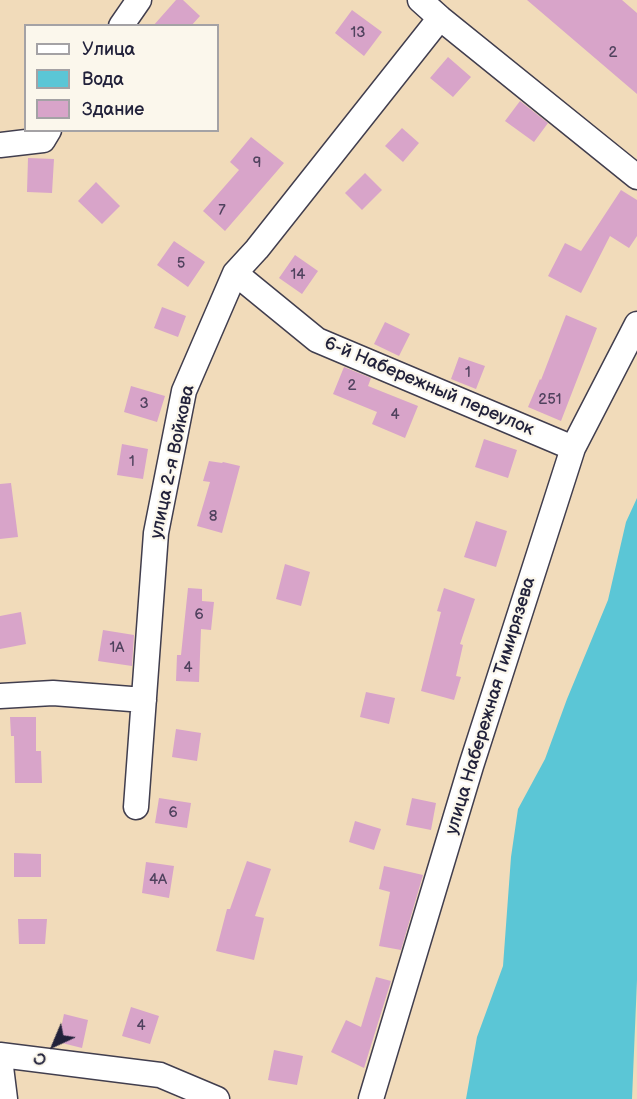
<!DOCTYPE html>
<html>
<head>
<meta charset="utf-8">
<style>
  body { margin:0 }
  #map { position:relative; width:637px; height:1099px; overflow:hidden; background:#f1dbba; font-family:"Balsamiq Sans",sans-serif }
  canvas { display:block }
  .legend { position:absolute; left:24px; top:24px; width:195px; height:108px; box-sizing:border-box; background:#fbf7ec; border:2px solid #a4a2a5; margin:0; padding:8px 10px; list-style:none; font-size:18px; color:#22223b }
  .legend li { display:flex; align-items:center; gap:12px; height:30px }
  .legend b { width:30px; border:2px solid #a4a2a5 }
  .north { position:absolute; left:24px; top:1015px; width:60px; height:60px; -webkit-text-stroke:4px #fbf7ec; paint-order:stroke; rotate:224deg; font-size:16px; font-weight:700; line-height:24px; text-align:center; color:#22223b }
  .north::after { content:''; display:block; margin:auto; width:21px; height:27px; background:#22223b; clip-path:polygon(50% 0,100% 100%,50% 72%,0 100%) }
</style>
</head>
<body>
<div id="map">
<canvas width="637" height="1099"></canvas>
<ul class="legend">
<li><b style="height:8px;background:#fff"></b>Улица</li>
<li><b style="height:16px;background:#5bc6d6"></b>Вода</li>
<li><b style="height:16px;background:#d8a4c9"></b>Здание</li>
</ul>
<div class="north">С</div>
</div>
<script>
const context = document.querySelector('canvas').getContext('2d');
context.lineJoin = 'round';
function paint(path, color) {
  context.fillStyle = color;
  context.fill(path, 'evenodd');
}
function toPath(rows) {
  const path = new Path2D();
  for (const r of rows) {
    path.moveTo(r[0], r[1]);
    for (let i = 2; i < r.length; i += 2) path.lineTo(r[i], r[i + 1]);
  }
  return path;
}
function stroke(path, color, width, dash) {
  context.strokeStyle = color;
  context.lineWidth = width;
  context.lineCap = dash ? 'butt' : 'round';
  context.setLineDash(dash || []);
  context.stroke(path);
}
function drawText(font, color, halo, rows, align = 'center') {
  context.font = font + ' "Balsamiq Sans",sans-serif';
  context.lineWidth = 4.5;
  context.setLineDash([]);
  context.textBaseline = 'middle';
  context.strokeStyle = halo;
  context.fillStyle = color;
  for (const [text, x, y, turn = 0] of rows) {
    context.save();
    context.translate(x, y);
    context.rotate((+turn || 0) * Math.PI / 180);
    context.textAlign = isNaN(turn) ? turn : align;
    if (halo) context.strokeText(text, 0, 0);
    context.fillText(text, 0, 0);
    context.restore();
  }
}
paint(toPath([
  [637,498,637,980,632,1099,466,1099,477,1037,503,966,511,857,518,809,545,759,567,699,608,600,626,522]
]), '#5bc6d6');
paint(toPath([
  [176,0,183,0,200,16,191,26,153,26],
  [527,0,622,0,637,13,637,94],
  [352,10,382,32,364,56,335,33],
  [448,57,471,77,453,97,430,78],
  [520,101,548,123,534,142,505,121],
  [402,128,419,143,403,162,385,146],
  [251,137,284,163,225,231,203,211,239,170,230,162],
  [28,158,54,159,52,193,27,192],
  [365,173,382,190,362,210,345,193],
  [96,182,120,206,102,224,78,201],
  [621,190,637,200,637,236,629,248,610,236,581,293,548,276,565,243,581,251],
  [174,241,205,262,188,287,157,265],
  [295,255,318,271,302,294,279,278],
  [162,307,186,316,178,337,154,328],
  [566,315,597,328,561,421,528,407,540,379,541,380],
  [385,322,410,334,399,356,374,344],
  [459,357,485,366,476,389,451,379],
  [344,367,371,378,368,386,418,406,405,438,372,424,377,412,333,394],
  [131,386,165,396,157,422,124,412],
  [484,439,517,450,508,478,475,467],
  [122,444,148,449,143,479,117,475],
  [209,461,222,463,223,462,240,466,222,533,197,526,210,482,203,481],
  [11,483,18,537,0,539,0,484],
  [476,521,507,531,496,567,464,557],
  [285,564,310,572,301,606,276,599],
  [188,588,202,589,202,601,214,602,211,630,201,629,199,682,176,681,177,655,181,655],
  [444,588,475,599,460,644,463,645,456,676,461,677,454,700,421,691,441,612,437,611],
  [21,612,26,644,0,649,0,616],
  [103,630,134,635,132,666,98,661],
  [366,692,395,698,389,724,360,717],
  [10,717,36,717,36,751,41,751,42,783,15,783,14,736,11,736],
  [176,729,201,733,197,761,172,757],
  [159,798,191,803,187,828,155,823],
  [412,798,436,803,431,830,406,825],
  [355,821,381,829,374,850,349,842],
  [14,853,41,854,41,877,14,877],
  [247,861,271,869,255,916,264,918,254,960,216,951,227,909,230,909],
  [146,862,174,866,169,898,142,893],
  [384,866,423,875,401,950,379,946,390,892,379,889],
  [18,919,47,919,45,944,19,944],
  [376,977,391,981,364,1068,331,1052,346,1020,361,1027],
  [131,1007,159,1016,150,1044,122,1036],
  [64,1014,88,1020,82,1048,58,1042],
  [274,1050,303,1056,297,1085,268,1080]
]), '#d8a4c9');
const minor = toPath([
  [420,0,440,18,637,177],
  [121,26,139,0],
  [0,145,43,140,49,130],
  [235,273,317,340,573,448],
  [0,696,53,693,144,700],
  [136,807,156,533,184,391,235,273,257,249,440,18],
  [0,1055,160,1075,217,1099],
  [0,1059,5,1099],
  [371,1099,471,766,573,448,637,324]
]);
stroke(minor, '#413e4e', 27);
stroke(minor, '#fff', 24);
drawText('15px', '#50425e', null, [
  ["13",358,33],
  ["2",613,53],
  ["9",257,163],
  ["7",222,211],
  ["5",181,264],
  ["14",298,275],
  ["1",468,373],
  ["2",352,386],
  ["251",550,400],
  ["3",144,404],
  ["4",395,415],
  ["1",132,462],
  ["8",213,517],
  ["6",199,615],
  ["1А",117,648],
  ["4",188,668],
  ["6",173,813],
  ["4А",158,880],
  ["4",141,1026]
]);
drawText('18px', '#22223b', '#fbf7ec', [
  ["6-й Набережный переулок",429,387,23],
  ["улица 2-я Войкова",173,462,-78],
  ["улица Набережная Тимирязева",491,706,-73]
]);
</script>
</body>
</html>
